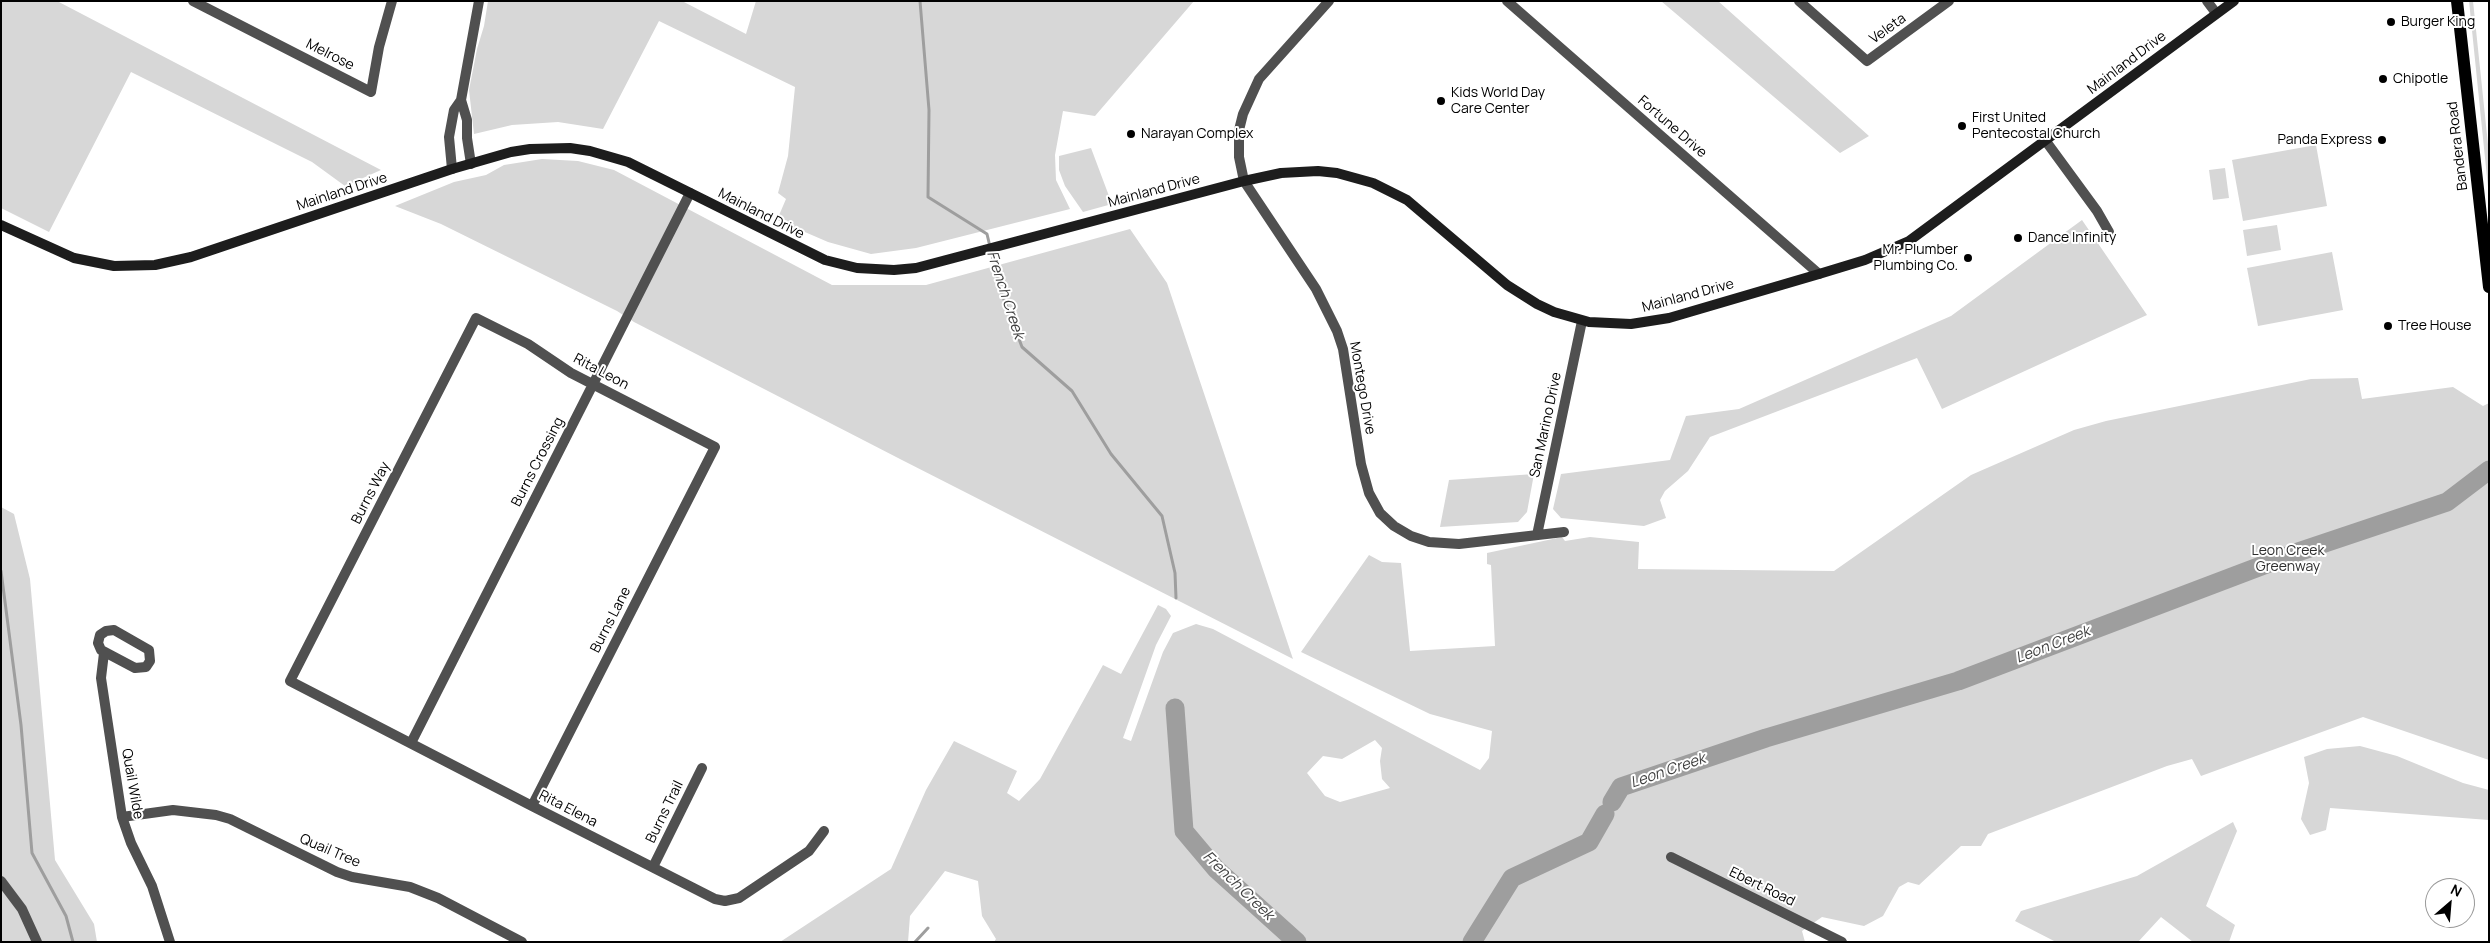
<!DOCTYPE html>
<html>
<head>
<meta charset="utf-8">
<style>
  body { margin:0 }
  #map { position:relative; width:2490px; height:943px; overflow:hidden; background:#fff; font-family:Manrope,sans-serif }
  canvas { display:block }
  .frame { position:absolute; inset:0; border:2px solid #000; pointer-events:none }
  .north { position:absolute; left:2425px; top:878px; width:50px; height:50px; box-sizing:border-box; background:#fff; border:1px solid #999; border-radius:50%; rotate:27deg; font-size:14px; font-weight:700; line-height:20px; text-align:center; color:#000 }
  .north::after { content:''; display:block; margin:auto; width:18px; height:22px; background:#000; clip-path:polygon(50% 0,100% 100%,50% 72%,0 100%) }
</style>
</head>
<body>
<div id="map">
<canvas width="2490" height="943"></canvas>
<div class="frame"></div>
<div class="north">N</div>
</div>
<script>
const context = document.querySelector('canvas').getContext('2d');
context.lineJoin = 'round';
function paint(path, color) {
  context.fillStyle = color;
  context.fill(path, 'evenodd');
}
function toPath(rows) {
  const path = new Path2D();
  for (const r of rows) {
    path.moveTo(r[0], r[1]);
    for (let i = 2; i < r.length; i += 2) path.lineTo(r[i], r[i + 1]);
  }
  return path;
}
function stroke(path, color, width, dash) {
  context.strokeStyle = color;
  context.lineWidth = width;
  context.lineCap = dash ? 'butt' : 'round';
  context.setLineDash(dash || []);
  context.stroke(path);
}
function drawText(font, color, halo, rows, align = 'center') {
  context.font = font + ' Manrope,sans-serif';
  context.lineWidth = 4;
  context.setLineDash([]);
  context.textBaseline = 'middle';
  context.strokeStyle = halo;
  context.fillStyle = color;
  for (const [text, x, y, turn = 0] of rows) {
    context.save();
    context.translate(x, y);
    context.rotate((+turn || 0) * Math.PI / 180);
    context.textAlign = isNaN(turn) ? turn : align;
    if (halo) context.strokeText(text, 0, 0);
    context.fillText(text, 0, 0);
    context.restore();
  }
}
paint(toPath([
  [1,1,57,1,381,170,345,186,312,162,131,72,49,232,1,208],
  [488,1,682,1,746,34,756,1,1194,1,1095,116,1063,111,1055,155,1056,180,1070,209,916,248,871,254,828,242,777,220,786,199,778,193,788,156,795,87,659,21,603,129,558,122,512,125,474,134,469,90,477,49,484,26],
  [1661,1,1718,1,1869,136,1840,153],
  [2469,1,2473,1,2489,154,2489,197],
  [2316,145,2327,206,2243,221,2232,160],
  [1091,148,1112,204,1083,212,1065,186,1059,170,1059,156],
  [542,159,578,161,614,170,832,285,926,285,1130,229,1167,283,1293,659,900,459,634,322,617,311,441,224,395,206,454,182,486,175,504,165],
  [2225,168,2229,198,2213,200,2209,170],
  [2082,220,2147,315,1942,409,1917,358,1710,437,1688,471,1665,491,1660,500,1666,518,1644,526,1561,518,1553,509,1561,474,1670,460,1686,416,1739,409,1951,316],
  [2277,225,2281,250,2247,256,2243,230],
  [2332,252,2343,310,2258,326,2247,268],
  [2358,378,2362,399,2453,387,2483,406,2489,403,2489,760,2363,717,2201,776,2192,759,2167,766,1988,834,1981,846,1961,846,1919,885,1908,882,1899,887,1883,916,1864,926,1822,917,1802,931,1805,942,994,942,996,939,982,916,978,881,945,871,910,916,908,942,780,942,891,869,926,790,954,741,1017,771,1007,793,1019,801,1040,779,1103,665,1121,674,1158,605,1166,609,1171,616,1156,645,1123,738,1131,741,1163,652,1173,633,1196,624,1213,629,1480,770,1489,758,1492,731,1430,714,1301,652,1369,555,1382,562,1401,563,1410,651,1495,646,1491,565,1487,564,1487,553,1562,537,1565,541,1590,537,1639,542,1638,569,1834,571,1971,475,2074,430,2106,421,2311,379],
  [1375,740,1382,748,1380,761,1382,779,1390,788,1340,802,1325,796,1307,773,1323,756,1342,759],
  [1534,474,1527,512,1518,522,1440,527,1449,480],
  [1,507,14,514,30,579,55,860,94,924,97,942,1,942],
  [2360,746,2397,756,2463,783,2489,790,2489,820,2330,808,2326,830,2310,835,2301,819,2309,783,2304,757,2327,749],
  [2233,822,2237,831,2206,906,2235,925,2229,942,2193,942,2161,917,2138,942,2056,942,2015,921,2021,911,2137,876]
]), '#d7d7d7');
stroke(toPath([
  [920,1,929,110,928,197,987,234,1000,289,1022,347,1072,391,1111,454,1162,516,1175,573,1176,598],
  [1,571,21,725,32,853,66,916,73,942],
  [915,942,928,928]
]), '#9e9e9e', 3);
stroke(toPath([
  [1175,708,1184,831,1216,869,1297,942],
  [1612,802,1621,787,1766,738,1958,681,2298,552,2447,502,2489,470],
  [1472,942,1512,878,1589,842,1605,814]
]), '#9e9e9e', 19);
stroke(toPath([
  [193,1,371,92,379,47,392,1],
  [1329,1,1259,79,1243,114,1239,130,1239,157,1244,181,1316,289,1337,331,1343,349,1361,464,1369,493,1380,513,1394,526,1411,536,1429,542,1459,544,1564,532],
  [1507,1,1819,274],
  [1799,1,1867,61,1949,1],
  [2207,1,2216,13],
  [461,100,467,120,467,138,471,164],
  [2045,140,2097,211,2109,232],
  [452,169,449,137,454,110,461,100,479,1],
  [1537,535,1582,321],
  [114,630,149,650,150,661,146,667,135,668,101,650,98,643,100,635,106,631,114,630],
  [104,653,101,678,122,817,131,843,152,886,170,942],
  [411,743,690,193],
  [532,806,715,447,571,373,528,344,476,318,290,681,532,806,715,899,725,901,739,898,809,851,824,831],
  [122,817,173,810,216,815,230,819,337,872,352,877,410,887,438,898,522,942],
  [1671,857,1842,942],
  [653,867,702,768]
]), '#505050', 10);
stroke(toPath([
  [1,881,22,909,37,942]
]), '#505050', 10);
stroke(toPath([
  [1,225,74,258,114,266,155,265,191,257,452,169,511,152,530,149,570,148,590,151,628,162,825,260,857,268,894,270,916,268,1244,181,1281,173,1318,171,1337,173,1373,183,1407,200,1507,285,1537,304,1554,312,1589,322,1631,324,1669,318,1819,274,1865,260,1909,241,2234,1]
]), '#1d1d1d', 10);
stroke(toPath([
  [2457,1,2489,287]
]), '#000', 12);
for (const [x, y, r, color] of [
  [2391,22,5,"#000"],
  [2383,79,5,"#000"],
  [1441,101,5,"#000"],
  [1962,126,5,"#000"],
  [1131,134,5,"#000"],
  [2382,140,5,"#000"],
  [2018,238,5,"#000"],
  [1968,258,5,"#000"],
  [2388,326,5,"#000"]
]) {
  const dot = new Path2D();
  dot.arc(x, y, r, 0, 2 * Math.PI);
  context.fillStyle = color;
  context.fill(dot);
  stroke(dot, '#fff', 2);
}
drawText('14px', '#000', '#fff', [
  ["Burger King",2401,22],
  ["Chipotle",2393,79],
  ["Kids World Day",1451,93],
  ["Care Center",1451,109],
  ["First United",1972,118],
  ["Pentecostal Church",1972,134],
  ["Narayan Complex",1141,134],
  ["Panda Express",2372,140,"right"],
  ["Dance Infinity",2028,238],
  ["Mr. Plumber",1958,250,"right"],
  ["Plumbing Co.",1958,266,"right"],
  ["Tree House",2398,326]
], 'left');
drawText('14px', '#000', '#fff', [
  ["Veleta",1888,29,-36],
  ["Melrose",330,55,27],
  ["Mainland Drive",2127,63,-37],
  ["Fortune Drive",1672,127,41],
  ["Bandera Road",2458,146,-97],
  ["Mainland Drive",1154,191,-15],
  ["Mainland Drive",342,192,-18],
  ["Mainland Drive",761,214,27],
  ["Mainland Drive",1688,296,-15],
  ["Rita Leon",601,372,28],
  ["Montego Drive",1362,388,80],
  ["San Marino Drive",1546,425,-78],
  ["Burns Crossing",538,462,-63],
  ["Burns Way",371,493,-63],
  ["Burns Lane",611,620,-63],
  ["Quail Wilde",132,784,80],
  ["Rita Elena",568,809,27],
  ["Burns Trail",665,812,-64],
  ["Quail Tree",330,851,23],
  ["Ebert Road",1762,887,26]
]);
drawText('14px', '#2e2e2e', '#fff', [
  ["Leon Creek",2288,551],
  ["Greenway",2288,567]
]);
drawText('italic 15px', '#3f3f3f', '#fff', [
  ["French Creek",1005,295,72],
  ["Leon Creek",2053,645,-21],
  ["Leon Creek",1668,771,-19],
  ["French Creek",1238,886,44]
]);
</script>
</body>
</html>
